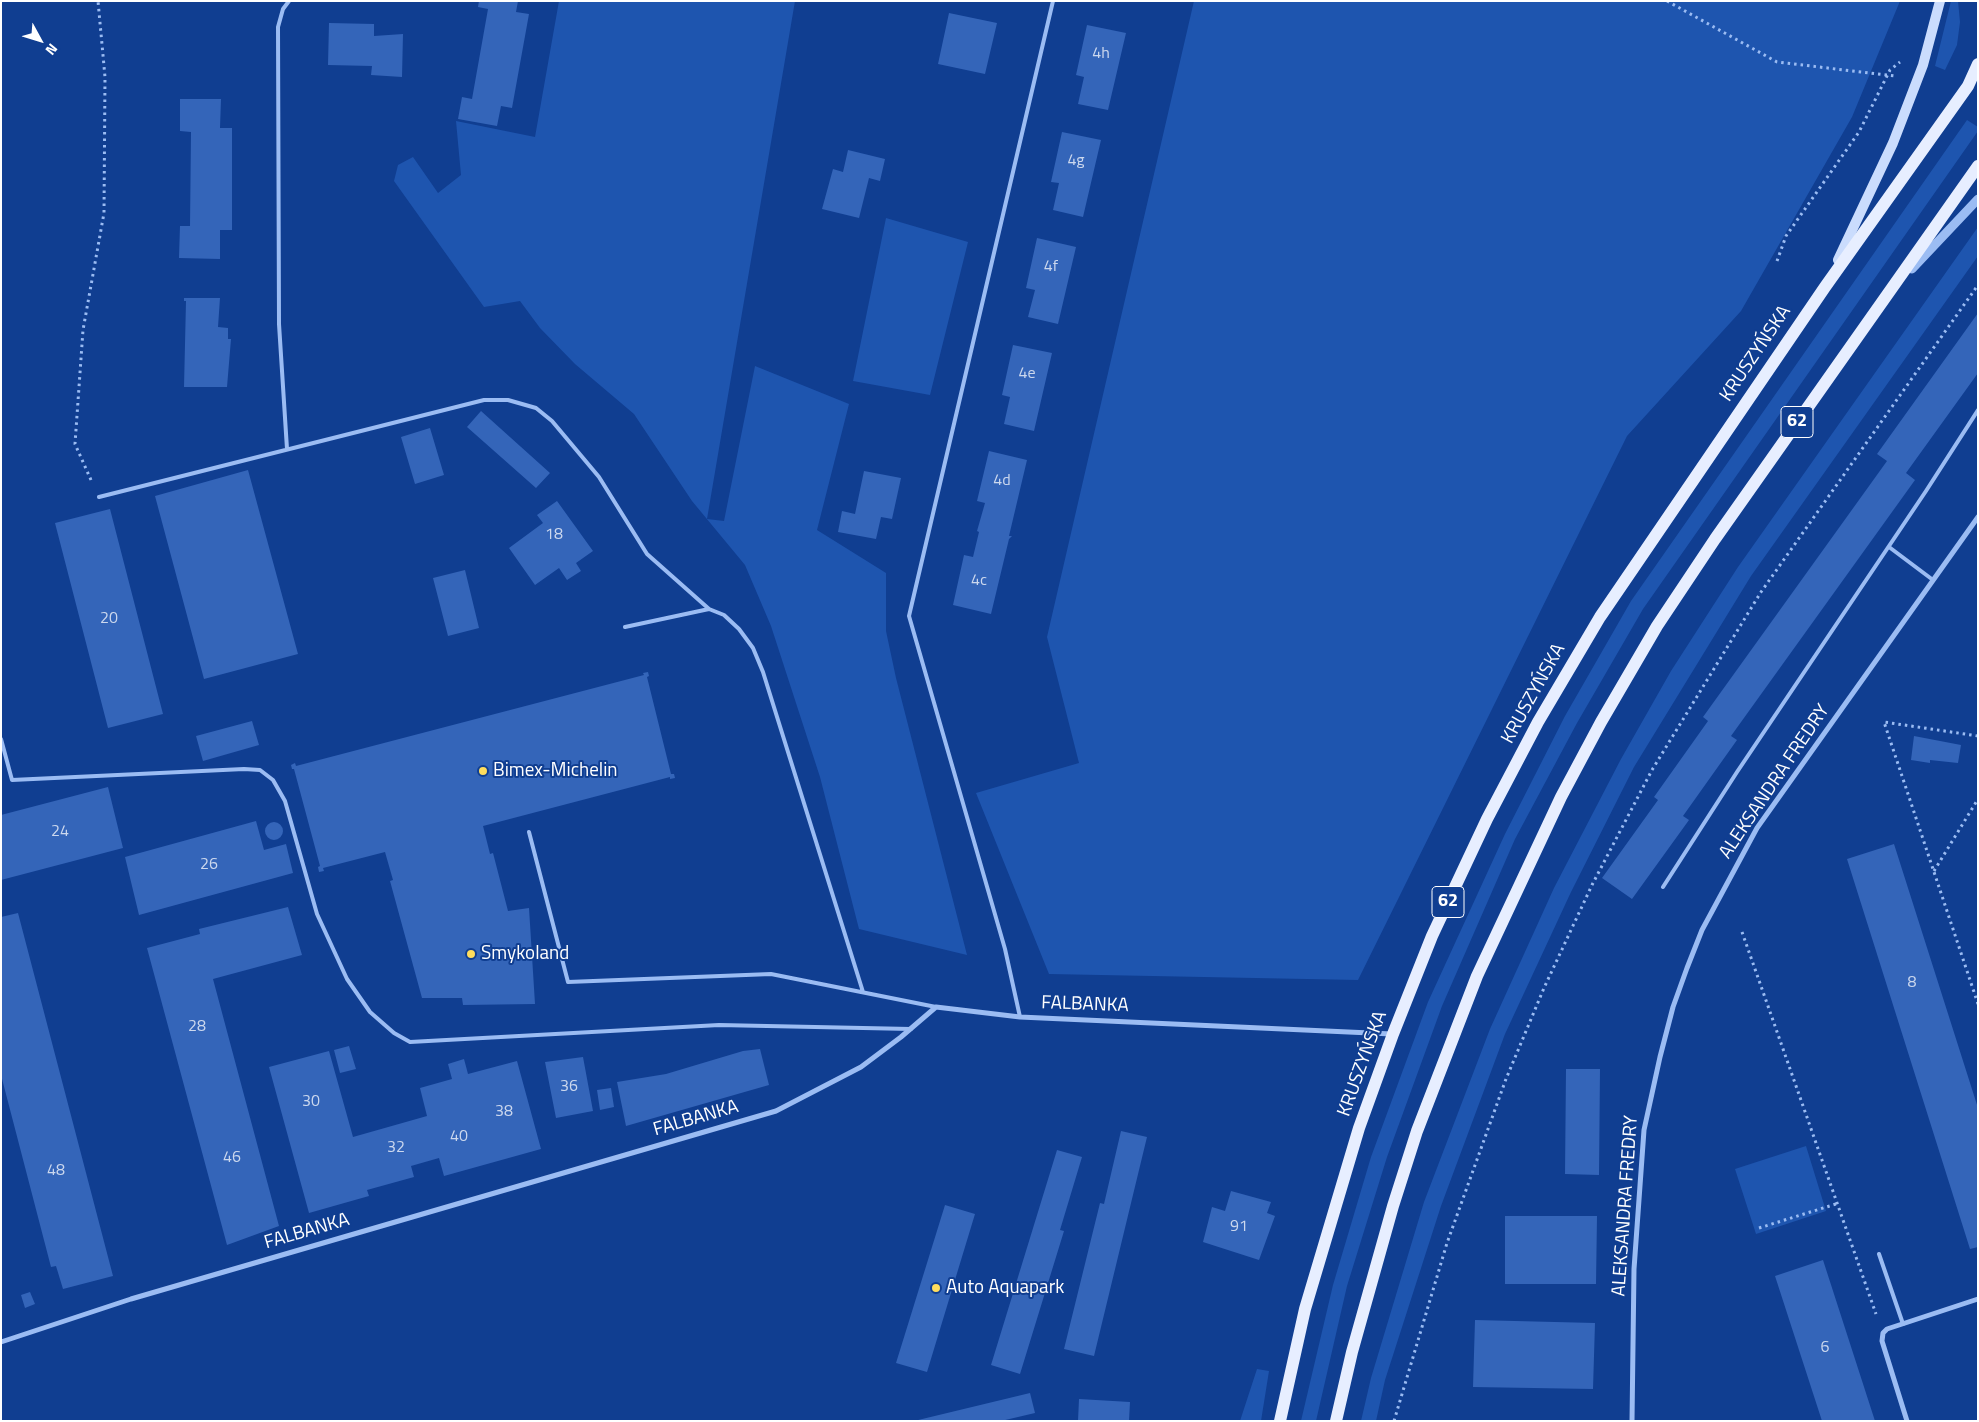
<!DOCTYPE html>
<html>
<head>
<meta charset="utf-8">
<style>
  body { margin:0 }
  #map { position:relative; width:1979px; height:1422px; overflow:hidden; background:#103e91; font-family:"Titillium Web",sans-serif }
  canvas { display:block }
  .frame { position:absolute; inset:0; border:2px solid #fff; pointer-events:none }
  .north { position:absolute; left:15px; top:15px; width:50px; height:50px; -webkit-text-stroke:4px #103e91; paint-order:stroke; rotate:129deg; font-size:14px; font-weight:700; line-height:20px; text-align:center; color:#fff }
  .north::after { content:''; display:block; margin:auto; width:18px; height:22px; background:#fff; clip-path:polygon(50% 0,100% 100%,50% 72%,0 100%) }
</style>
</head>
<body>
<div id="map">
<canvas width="1979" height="1422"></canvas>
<div class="frame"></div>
<div class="north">N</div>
</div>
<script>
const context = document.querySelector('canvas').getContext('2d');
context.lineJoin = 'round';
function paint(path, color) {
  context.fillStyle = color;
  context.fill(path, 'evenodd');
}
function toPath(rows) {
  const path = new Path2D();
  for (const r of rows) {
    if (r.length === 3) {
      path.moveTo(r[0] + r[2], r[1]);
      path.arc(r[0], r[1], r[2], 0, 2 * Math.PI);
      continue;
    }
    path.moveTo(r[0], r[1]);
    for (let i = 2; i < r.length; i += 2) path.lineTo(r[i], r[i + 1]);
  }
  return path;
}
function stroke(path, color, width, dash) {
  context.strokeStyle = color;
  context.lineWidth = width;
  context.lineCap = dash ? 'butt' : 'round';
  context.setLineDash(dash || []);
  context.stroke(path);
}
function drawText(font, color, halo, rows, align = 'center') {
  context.font = font + ' "Titillium Web",sans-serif';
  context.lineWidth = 4;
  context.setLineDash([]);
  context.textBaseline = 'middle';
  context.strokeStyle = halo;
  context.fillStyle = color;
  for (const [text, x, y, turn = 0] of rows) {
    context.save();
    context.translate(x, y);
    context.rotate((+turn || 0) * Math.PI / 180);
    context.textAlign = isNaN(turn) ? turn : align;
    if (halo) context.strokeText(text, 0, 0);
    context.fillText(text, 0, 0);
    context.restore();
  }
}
paint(toPath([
  [559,1,795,1,707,519,724,521,755,366,849,404,817,530,886,573,886,631,896,678,967,955,859,929,820,777,771,626,745,565,692,501,634,414,575,364,540,328,520,301,484,307,394,181,398,165,413,157,438,193,461,175,456,121,535,137],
  [1194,1,1900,1,1852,117,1741,311,1627,436,1358,980,1049,974,976,793,1079,763,1047,637],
  [1951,1,1958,1,1960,22,1957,45,1945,70,1935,66],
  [1967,120,1978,127,1978,131,1643,609,1577,723,1515,839,1442,1006,1387,1157,1347,1286,1316,1421,1301,1421,1333,1285,1371,1157,1428,1002,1505,834,1565,716,1631,601],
  [886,218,968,242,930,395,853,381],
  [1978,227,1978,256,1751,576,1634,767,1571,892,1505,1034,1441,1206,1385,1380,1376,1421,1361,1421,1371,1378,1424,1202,1490,1029,1554,888,1621,759,1671,671,1738,567],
  [1806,1146,1826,1211,1756,1234,1735,1169],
  [1257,1369,1269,1371,1261,1421,1240,1421]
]), '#1e55af');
paint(toPath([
  [479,1,518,1,516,12,529,14,512,108,501,106,497,126,458,119,462,97,472,99,488,9,478,7],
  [949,13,997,23,985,74,938,64],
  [329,23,374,24,374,36,403,34,402,77,371,75,372,66,328,65],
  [1087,25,1126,33,1108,110,1078,104,1084,77,1076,75],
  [180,99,221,99,220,128,232,128,232,230,220,230,220,259,179,258,180,226,190,226,191,132,180,131],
  [1062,132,1101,140,1083,217,1053,210,1059,183,1051,182],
  [848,150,885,159,880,181,869,178,859,218,822,209,833,169,843,172],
  [1037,238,1076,247,1058,324,1028,317,1035,290,1026,288],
  [184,298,220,298,218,327,228,328,228,339,231,339,227,387,184,387,186,301,184,301],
  [1978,313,1978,373,1906,473,1915,480,1731,736,1737,740,1683,816,1689,820,1632,899,1602,878,1658,800,1654,797,1708,721,1703,717,1887,461,1877,454],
  [1013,345,1052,353,1034,431,1004,424,1010,397,1002,395],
  [481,411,550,473,536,488,467,427],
  [430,428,444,475,415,484,401,437],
  [989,451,1027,460,1009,536,1012,536,1009,539,991,614,953,605,964,555,973,557,979,532,977,531,985,503,977,501],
  [248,470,298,654,204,679,155,496],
  [864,471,901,478,892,519,881,517,876,539,838,532,842,511,855,514],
  [557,501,593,551,576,563,581,571,567,580,559,568,535,585,509,548,543,523,537,515],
  [110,509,163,714,108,728,55,523],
  [465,570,479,628,448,636,433,578],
  [648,672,649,676,647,677,671,774,674,774,675,778,670,779,670,777,483,826,490,854,493,853,508,911,529,908,535,1004,463,1005,462,998,422,998,390,881,393,880,385,852,323,868,324,871,319,872,318,867,320,866,294,769,292,769,291,765,295,763,296,766,644,675,643,673],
  [252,721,259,745,203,761,196,736],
  [1914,736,1961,745,1958,763,1930,760,1930,763,1911,760],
  [108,787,123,848,1,880,1,815],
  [256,821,264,850,286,844,293,873,139,915,125,857],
  [274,831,9],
  [1894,844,1978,1108,1978,1247,1970,1249,1847,859],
  [288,907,302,955,213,979,279,1226,227,1245,147,948,200,934,199,929],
  [18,913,113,1276,63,1289,56,1266,51,1267,1,1075,1,917],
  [349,1046,356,1069,340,1073,334,1050],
  [760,1049,769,1085,626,1126,617,1082,666,1074,743,1051],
  [329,1051,353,1137,427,1116,420,1088,452,1079,448,1064,464,1059,468,1074,517,1061,541,1149,444,1176,439,1158,411,1166,414,1177,367,1190,369,1196,309,1213,269,1067],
  [583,1057,593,1111,556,1118,545,1062],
  [1566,1069,1600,1069,1599,1175,1565,1174],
  [611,1088,614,1107,600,1110,597,1090],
  [1121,1131,1147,1137,1094,1356,1064,1349,1100,1203,1104,1204],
  [1057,1150,1082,1157,1060,1230,1064,1231,1020,1374,991,1365],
  [1231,1191,1271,1202,1267,1213,1275,1216,1259,1260,1203,1242,1212,1207,1225,1211],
  [945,1205,975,1214,927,1372,896,1363],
  [1505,1216,1597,1216,1596,1284,1505,1284],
  [1823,1260,1875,1421,1822,1421,1775,1276],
  [30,1292,35,1304,25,1308,21,1295],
  [1475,1320,1595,1323,1593,1389,1473,1387],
  [1030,1393,1035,1413,1001,1421,914,1421],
  [1079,1399,1130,1402,1129,1421,1078,1421]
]), '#3465b9');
stroke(toPath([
  [1667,1,1777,62,1895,76],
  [1777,261,1786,236,1859,132,1890,70,1900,62],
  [91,480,75,444,83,330,104,213,105,77,98,1],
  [1978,736,1884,722,1978,1004],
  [1934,871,1978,799],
  [1742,932,1876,1314],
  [1759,1228,1836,1204],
  [1394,1421,1447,1243,1506,1079,1544,988,1592,885,1652,770,1761,592,1978,285]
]), '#9bbcf3', 3, [2.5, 4]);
stroke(toPath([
  [287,449,279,324,278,27,283,9,289,1],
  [99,497,484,400,508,400,536,408,552,421,599,477,647,554,709,609],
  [1889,547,1933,580],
  [625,627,709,609,724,615,739,629,753,648,763,672,863,992],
  [1,739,12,780,244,769,260,770,273,780,285,801,317,914,347,979,370,1012,394,1033,410,1042,719,1025,911,1029],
  [529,832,568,982,771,974,936,1007],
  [1663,887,1737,772,1926,491,1978,410],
  [1020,1017,1005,949,909,616,1053,1],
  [1879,1254,1903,1324]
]), '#9bbcf3', 4);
stroke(toPath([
  [1,1342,131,1299,776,1111,861,1067,901,1037,936,1007,1020,1017,1392,1034],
  [1632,1421,1634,1269,1644,1130,1660,1057,1673,1007,1687,968,1702,930,1757,828,1978,517],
  [1907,1421,1882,1341,1883,1333,1887,1329,1978,1299]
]), '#9bbcf3', 5);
stroke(toPath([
  [1912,269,1978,199]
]), '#9bbcf3', 9);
stroke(toPath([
  [1838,260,1893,143,1923,65,1940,1]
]), '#cadcfd', 10);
stroke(toPath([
  [1280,1421,1305,1309,1359,1128,1393,1034,1432,936,1487,819,1538,722,1600,617,1825,287,1968,86,1978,64],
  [1336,1421,1352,1352,1393,1206,1417,1131,1477,976,1561,797,1601,722,1657,626,1715,539,1978,166]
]), '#e7eeff', 12);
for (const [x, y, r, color] of [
  [483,771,5,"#ffdd5d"],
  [471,954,5,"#ffdd5d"],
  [936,1288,5,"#ffdd5d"]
]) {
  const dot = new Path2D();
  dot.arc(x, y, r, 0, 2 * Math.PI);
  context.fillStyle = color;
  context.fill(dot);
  stroke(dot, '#103e91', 2);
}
drawText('16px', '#ccd8ee', null, [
  ["4h",1101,54],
  ["4g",1076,161],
  ["4f",1051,267],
  ["4e",1027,374],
  ["4d",1002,481],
  ["18",554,535],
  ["4c",979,581],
  ["20",109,619],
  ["24",60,832],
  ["26",209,865],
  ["8",1912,983],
  ["28",197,1027],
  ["36",569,1087],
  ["30",311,1102],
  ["38",504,1112],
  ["40",459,1137],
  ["32",396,1148],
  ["46",232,1158],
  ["48",56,1171],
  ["91",1239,1227],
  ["6",1825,1348]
]);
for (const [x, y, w] of [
  [1797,422,32],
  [1448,902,32]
]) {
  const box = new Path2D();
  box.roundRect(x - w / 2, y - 15.5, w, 31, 4);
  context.fillStyle = '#103e91';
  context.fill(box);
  stroke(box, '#fff', 1);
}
drawText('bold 18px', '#fff', null, [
  ["62",1797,422],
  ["62",1448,902]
]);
drawText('19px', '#fff', '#103e91', [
  ["KRUSZYŃSKA",1756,354,-56],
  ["KRUSZYŃSKA",1534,694,-61],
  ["ALEKSANDRA FREDRY",1775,782,-56],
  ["FALBANKA",1085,1005,2],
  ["KRUSZYŃSKA",1363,1064,-70],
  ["FALBANKA",696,1119,-16],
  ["ALEKSANDRA FREDRY",1626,1206,-86],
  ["FALBANKA",307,1232,-16]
]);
drawText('19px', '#fff', '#103e91', [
  ["Bimex-Michelin",493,771],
  ["Smykoland",481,954],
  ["Auto Aquapark",946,1288]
], 'left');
</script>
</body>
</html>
